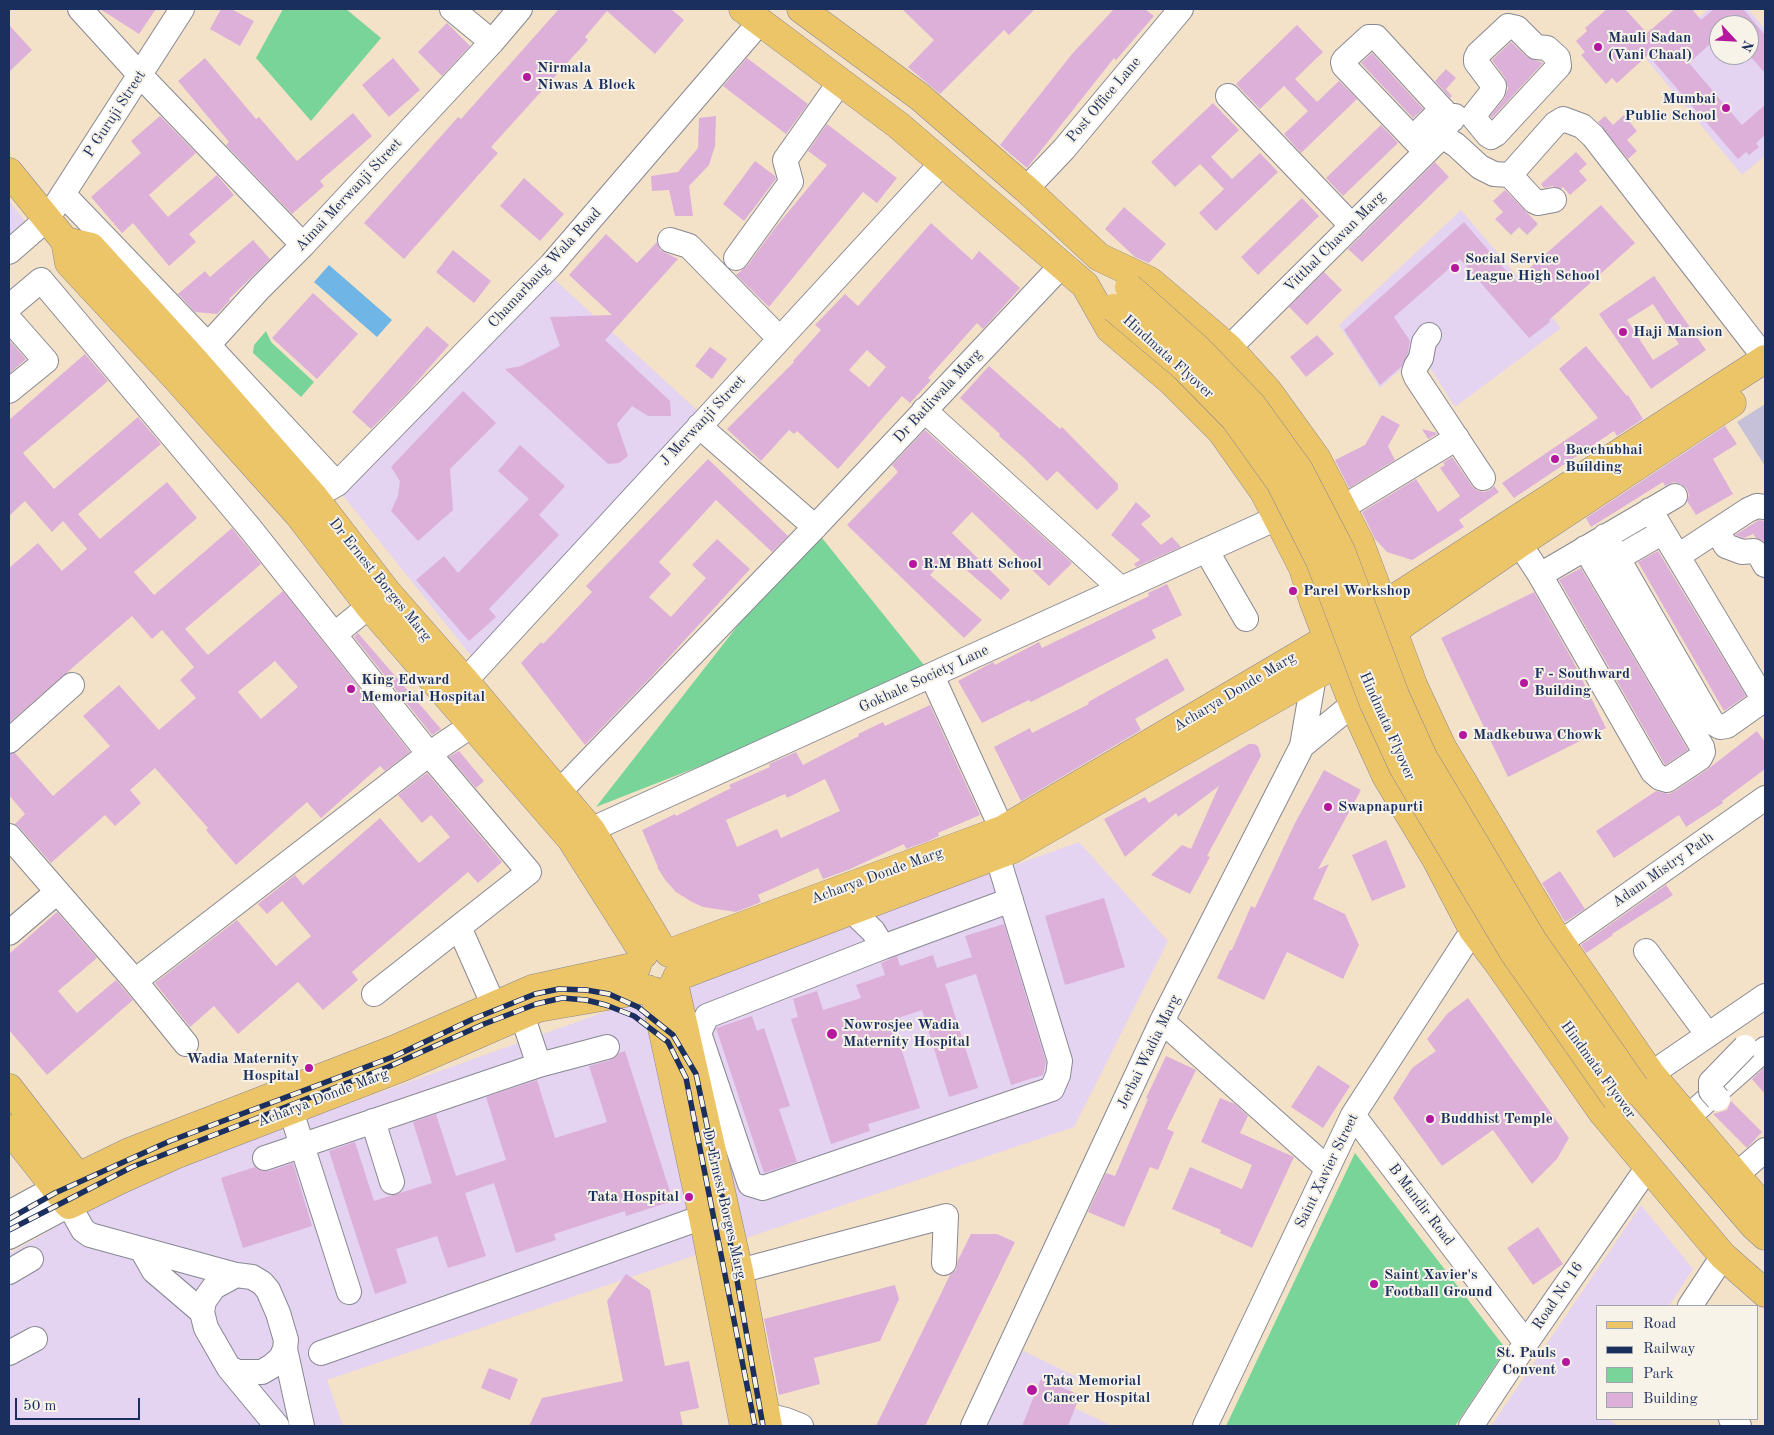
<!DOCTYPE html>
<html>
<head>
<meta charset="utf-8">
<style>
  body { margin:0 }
  #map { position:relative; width:1774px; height:1435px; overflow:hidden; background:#f4e2c8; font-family:"Old Standard TT",serif }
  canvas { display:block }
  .frame { position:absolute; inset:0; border:10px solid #1b2f5e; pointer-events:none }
  .legend { position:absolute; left:1596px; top:1305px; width:162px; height:115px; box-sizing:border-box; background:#f7f3e8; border:1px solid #9fa5b1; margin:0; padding:6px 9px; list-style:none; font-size:15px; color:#1b2f5e }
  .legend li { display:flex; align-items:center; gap:10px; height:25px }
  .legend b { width:25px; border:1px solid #9fa5b1 }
  .north { position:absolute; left:1709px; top:15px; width:50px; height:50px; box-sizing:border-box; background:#f7f3e8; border:1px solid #9fa5b1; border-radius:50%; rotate:115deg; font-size:14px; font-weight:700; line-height:20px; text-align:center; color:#1b2f5e }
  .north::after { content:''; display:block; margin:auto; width:18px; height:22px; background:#b5179e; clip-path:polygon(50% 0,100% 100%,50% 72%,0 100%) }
  .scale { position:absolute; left:15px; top:1398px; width:125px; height:22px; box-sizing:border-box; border:2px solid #1b2f5e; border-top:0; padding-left:6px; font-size:15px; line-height:18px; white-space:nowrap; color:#1b2f5e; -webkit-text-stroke:4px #f7f3e8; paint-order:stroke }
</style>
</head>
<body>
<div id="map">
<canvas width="1774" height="1435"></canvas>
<div class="frame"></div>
<ul class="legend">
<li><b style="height:6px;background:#edc569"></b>Road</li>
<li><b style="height:6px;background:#1b2f5e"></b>Railway</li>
<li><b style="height:14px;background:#79d49a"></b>Park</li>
<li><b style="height:14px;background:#ddb0da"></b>Building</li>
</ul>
<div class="north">N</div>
<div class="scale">50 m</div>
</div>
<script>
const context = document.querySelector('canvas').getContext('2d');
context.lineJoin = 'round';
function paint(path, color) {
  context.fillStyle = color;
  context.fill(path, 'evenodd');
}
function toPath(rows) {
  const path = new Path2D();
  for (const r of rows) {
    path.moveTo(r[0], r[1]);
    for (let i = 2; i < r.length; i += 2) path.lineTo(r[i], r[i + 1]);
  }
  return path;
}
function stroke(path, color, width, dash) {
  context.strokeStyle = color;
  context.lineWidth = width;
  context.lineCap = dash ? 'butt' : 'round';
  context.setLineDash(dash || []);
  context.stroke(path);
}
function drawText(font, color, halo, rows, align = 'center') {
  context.font = font + ' "Old Standard TT",serif';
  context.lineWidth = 4;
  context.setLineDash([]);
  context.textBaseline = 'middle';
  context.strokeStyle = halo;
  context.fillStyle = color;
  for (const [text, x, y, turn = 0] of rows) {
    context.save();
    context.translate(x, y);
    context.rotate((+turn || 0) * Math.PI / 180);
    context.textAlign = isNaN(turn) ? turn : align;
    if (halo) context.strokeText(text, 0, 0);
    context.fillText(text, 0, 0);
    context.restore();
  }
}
paint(toPath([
  [1709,9,1748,9,1765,29,1765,156,1742,175,1647,60],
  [1719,25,1749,25,1749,55,1719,55],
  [9,201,25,221,9,235],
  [1461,210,1561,328,1455,407,1420,352,1380,388,1339,325],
  [553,278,698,411,472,657,341,493],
  [1079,842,1168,941,1074,1127,327,1380,343,1426,9,1426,9,1254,61,1224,186,1162],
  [1641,1205,1693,1269,1669,1306,1598,1306,1598,1419,1608,1419,1618,1426,1491,1426],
  [1015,1347,1077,1377,1064,1403,1112,1426,976,1426]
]), '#e4d3f1');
paint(toPath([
  [1765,404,1765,466,1737,422]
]), '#c6c0d9');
paint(toPath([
  [283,9,346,9,381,38,311,121,256,58],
  [266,331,271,342,314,382,301,397,253,353,254,345],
  [814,528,932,675,596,807],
  [1355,1153,1506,1349,1455,1426,1226,1426]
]), '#79d49a');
paint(toPath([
  [329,265,392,320,377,337,314,282]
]), '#6fb5e6');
paint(toPath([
  [100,9,156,9,139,34],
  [221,9,231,9,254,21,240,46,210,29],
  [559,9,671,9,684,20,655,54,607,11,585,37,588,40,491,147,498,153,404,259,364,223,458,117,461,119],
  [902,9,1035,9,1009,35,1004,30,940,94,908,67,934,40],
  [1114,9,1145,9,1154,16,1116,60,1114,58,1027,168,1000,145,1072,54],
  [1607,9,1625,9,1647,33,1675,9,1692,9,1701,20,1714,9,1743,9,1765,35,1765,73,1749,55,1749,25,1719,25,1719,36,1689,63,1742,125,1765,105,1765,135,1756,143,1759,147,1749,155,1746,152,1738,159,1648,55,1617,83,1612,78,1606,84,1581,55,1585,52,1576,41,1587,31,1585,28],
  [447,23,470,46,442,76,418,52],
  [9,25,32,50,9,72],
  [1297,25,1323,52,1295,79,1317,102,1339,81,1357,99,1301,153,1284,134,1308,111,1284,86,1260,109,1236,84],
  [1511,42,1527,57,1543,63,1492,118,1490,116,1504,99,1508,88,1505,78,1492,60],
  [1372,53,1423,109,1413,118,1361,63],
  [205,58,256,119,259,117,297,161,353,113,372,136,320,181,324,186,292,214,226,145,229,142,178,81],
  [393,58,420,90,389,117,362,85],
  [747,58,808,104,786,134,723,86],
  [1446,69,1456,78,1446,89,1452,96,1450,98,1435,81],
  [1213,103,1239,130,1211,157,1232,179,1260,153,1278,172,1216,231,1199,213,1224,189,1200,164,1175,187,1151,162],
  [1624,115,1637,131,1627,140,1637,151,1628,159,1598,122,1605,116,1613,125],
  [160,116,196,153,149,195,168,217,217,175,234,195,189,234,196,242,169,266,133,223,122,233,91,197,141,153,131,141],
  [716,116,715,146,709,165,689,186,693,216,675,216,669,190,652,191,651,176,678,172,698,148,699,118],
  [827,124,897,178,877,203,863,192,769,307,736,275,747,266,775,228,827,165,808,151],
  [1381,125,1398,143,1343,196,1326,178],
  [1576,152,1587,164,1579,171,1587,180,1570,195,1563,187,1561,189,1552,186,1544,188,1541,184],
  [755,161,775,176,776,179,744,221,723,204],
  [1435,162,1449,177,1362,262,1348,249],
  [524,178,564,214,540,241,500,206],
  [1505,190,1538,224,1527,235,1519,227,1511,235,1495,219,1503,212,1493,201],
  [1302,198,1319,216,1258,275,1241,257],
  [1601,205,1635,243,1549,320,1550,322,1529,338,1460,259,1394,317,1410,341,1408,353,1402,366,1380,385,1344,330,1464,222,1515,281],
  [1124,207,1166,244,1149,263,1135,257,1105,229],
  [931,223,972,260,979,251,1020,288,983,329,977,323,928,378,931,380,910,403,902,396,838,469,797,431,794,434,789,430,761,461,727,429,794,362,793,361,821,330,815,325,845,294,858,306],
  [867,350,886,367,869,387,849,370],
  [606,234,637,263,657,242,660,250,678,259,605,340,670,401,671,416,648,416,632,406,617,424,628,456,619,463,608,464,505,369,521,366,560,346,550,317,612,315,569,275],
  [253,240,270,259,229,299,230,300,217,314,195,312,178,294,205,271,210,277],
  [453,250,491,281,474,303,436,272],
  [1324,272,1342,290,1307,325,1289,307],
  [1654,276,1706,350,1651,389,1599,314],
  [1653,304,1679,344,1653,360,1627,320],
  [313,293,358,334,317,379,272,338],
  [427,326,449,345,407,393,371,429,352,412],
  [1317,335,1334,354,1306,377,1290,357],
  [9,340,26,359,9,374],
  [1586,346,1627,396,1628,395,1643,419,1617,436,1614,431,1514,498,1502,483,1598,418,1559,369],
  [710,347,727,359,712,379,695,366],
  [85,354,108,381,23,453,54,489,138,417,161,444,78,514,100,539,167,482,197,518,134,572,154,595,232,528,261,564,185,629,208,655,283,591,410,752,385,771,380,766,321,818,307,802,236,865,206,830,208,828,155,768,130,790,141,803,115,826,105,815,51,863,19,827,15,824,25,814,9,795,9,754,15,753,53,796,110,746,83,716,119,685,159,730,196,698,180,680,194,667,162,630,152,639,132,616,9,723,9,568,38,543,62,571,87,549,63,521,52,532,25,501,9,516,9,420],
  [275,661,298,687,261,719,238,692],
  [989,366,1060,429,1062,427,1118,484,1118,489,1097,510,1057,471,1047,481,1024,458,999,436,1000,434,960,398],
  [463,391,496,423,450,469,453,510,418,541,391,511,398,496,400,481,391,467],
  [1382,415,1400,425,1388,446,1395,460,1349,488,1335,460,1365,445],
  [1725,426,1737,444,1713,459,1733,494,1696,515,1687,501,1689,495,1687,489,1681,484,1674,482,1665,486,1663,482,1591,527,1586,518],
  [1422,429,1437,433,1437,434,1428,439],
  [925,430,1072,563,1049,586,972,512,952,533,1010,590,1001,600,948,554,930,575,982,620,964,638,847,525,898,472,892,465],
  [520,445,565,486,539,515,559,535,489,609,496,617,469,641,416,580,444,556,458,573,529,499,498,471],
  [1452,457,1472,486,1476,490,1484,492,1490,490,1494,486,1499,492,1459,520,1464,527,1412,560,1387,552,1375,539,1362,512,1416,479,1438,512,1460,496,1440,468,1445,465,1443,463],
  [708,459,788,536,772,552,716,500,659,562,671,574,649,597,671,617,706,578,692,565,717,539,750,569,650,678,585,745,521,663,541,642,543,644,592,592,586,586],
  [1136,502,1151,516,1141,524,1161,545,1172,537,1181,547,1136,567,1134,564,1140,560,1111,535],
  [1759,520,1765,521,1765,542,1756,538,1753,534,1744,538,1735,535],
  [1658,551,1746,696,1724,711,1638,562],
  [1581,568,1688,750,1665,765,1559,580],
  [1167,584,1182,615,1152,630,1156,638,1031,702,1029,700,982,723,958,681,993,662,995,665,1039,642,1042,648,1149,596,1148,593],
  [1534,592,1572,659,1606,728,1508,777,1441,638],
  [358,633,441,729,432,735,354,637],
  [1167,658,1185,690,1135,719,1141,730,1021,801,994,747,1030,728,1032,733,1089,704,1088,702],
  [930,705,980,815,938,833,939,836,926,842,906,849,904,844,848,870,823,879,818,868,758,895,761,902,736,912,703,907,692,902,676,892,666,881,657,867,658,867,642,830,675,814,676,816,731,788,729,785,770,767,769,764,796,752,803,765,859,736,858,734,883,722,885,726],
  [825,779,840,811,781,838,777,829,737,847,726,820,785,794,787,798],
  [1757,731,1765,742,1765,769,1722,801,1723,803,1686,827,1679,815,1614,858,1596,831,1656,791,1669,794,1675,791,1708,769],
  [1249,744,1254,744,1258,746,1261,756,1207,856,1210,857,1190,894,1151,875,1182,845,1191,849,1219,786,1178,817,1176,813,1125,857,1104,819,1145,797,1149,803],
  [459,751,484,781,476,788,449,757],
  [1324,770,1361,790,1318,869,1329,864,1313,899,1345,914,1359,945,1343,979,1287,952,1264,1000,1217,978,1230,950,1232,950,1251,906,1255,908,1295,823],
  [427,773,502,862,478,883,468,872,352,972,358,980,323,1010,298,982,238,1034,214,1006,190,1027,155,983,237,920,276,966,311,936,282,901,267,914,258,904,295,875,303,885,380,818,419,863,450,837,431,815,422,823,398,795],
  [1386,840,1406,887,1372,901,1352,855],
  [1560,871,1585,909,1565,922,1542,883],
  [1666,885,1673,895,1612,934,1613,935,1586,953,1581,945],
  [1104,898,1125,967,1065,985,1045,916],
  [57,912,97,958,58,991,77,1013,116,980,133,1000,47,1075,9,1030,9,954],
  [1004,924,1046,1062,1043,1075,1011,1085,976,974,945,984,978,1088,949,1097,922,1010,892,1020,920,1108,868,1124,870,1131,831,1144,791,1019,798,1017,793,999,817,991,823,1010,861,998,856,985,885,975,881,963,897,956,900,966,933,955,937,968,972,957,965,936],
  [1468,998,1569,1138,1557,1159,1532,1184,1493,1130,1442,1166,1393,1098,1412,1068,1436,1051,1427,1039,1448,1013],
  [752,1016,757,1031,764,1028,790,1106,779,1109,797,1162,764,1173,716,1028],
  [625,1051,673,1201,626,1216,625,1211,554,1234,556,1240,516,1253,494,1183,465,1193,486,1256,448,1268,437,1236,396,1249,407,1283,375,1294,329,1151,355,1142,374,1201,432,1183,413,1122,436,1114,456,1176,506,1160,486,1097,537,1080,555,1138,607,1122,589,1066,611,1060,616,1057,619,1053],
  [1166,1056,1196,1070,1167,1129,1174,1132,1158,1170,1150,1167,1124,1227,1088,1212,1106,1173,1115,1176,1148,1099,1146,1098],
  [1318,1065,1350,1086,1323,1128,1291,1107],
  [1765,1067,1765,1094,1752,1079],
  [1220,1098,1235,1104,1248,1116,1240,1133,1294,1157,1252,1248,1220,1233,1221,1230,1172,1209,1190,1167,1242,1189,1252,1165,1201,1142],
  [1731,1101,1762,1132,1747,1148,1713,1114,1727,1110],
  [293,1163,312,1226,243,1248,221,1178,255,1167,262,1171,269,1171],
  [1538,1227,1563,1264,1533,1285,1507,1248],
  [971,1234,997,1234,1015,1242,925,1426,876,1426,950,1275,956,1270,958,1260],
  [626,1274,650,1290,665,1366,689,1361,699,1408,680,1412,683,1426,529,1426,542,1398,623,1381,607,1301],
  [895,1285,899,1299,880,1341,814,1358,820,1384,779,1395,764,1319],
  [489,1368,518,1379,510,1400,481,1388],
  [1041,1379,1080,1395,1068,1426,1022,1426]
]), '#ddb0da');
const minor = toPath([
  [80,9,140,75,303,245],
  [452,9,492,42],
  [1508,26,1517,28,1536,47,1547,48,1558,58,1559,66,1496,134,1491,137,1488,135,1474,118,1474,115,1493,91,1494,86,1476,62,1476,58,1478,54,1508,26],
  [1228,96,1352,226],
  [1442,136,1456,145,1480,167,1494,174,1510,175,1555,124,1563,119,1582,126,1593,136,1765,358],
  [1413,138,1442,109],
  [1426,152,1344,66,1343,62,1345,59,1369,37,1376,37,1452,120],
  [1510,175,1534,201,1538,203,1554,200],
  [1026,189,1064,149,1181,9],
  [63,194,208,345,337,484],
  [670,240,689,246,780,339],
  [9,252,47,219,182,9],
  [736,258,791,182,785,160,840,82],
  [9,307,41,280,249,527,429,754,529,872,374,994],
  [9,319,46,361,9,391],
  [1429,335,1424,342,1421,358,1416,366,1414,372,1416,377,1483,478],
  [1229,348,1442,136,1446,126,1455,116],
  [180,372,208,345,260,288,303,245,492,42,520,9],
  [924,410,1121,589],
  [699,426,815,527],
  [1342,508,1457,438],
  [302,510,314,497,337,484,551,265,760,22],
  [1650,510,1764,700],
  [1510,529,1540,575,1653,772,1660,778,1667,780,1700,758,1703,752,1702,747,1585,548],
  [1717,531,1726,546,1742,552,1754,551,1760,556,1765,565],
  [1605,536,1712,722,1720,727,1727,726,1765,699],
  [1206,550,1246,619],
  [1678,556,1748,510,1757,506,1765,507],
  [1618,558,1663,532],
  [1540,575,1675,496],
  [335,634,383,595],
  [932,676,1010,847],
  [465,681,942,163],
  [9,741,72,685],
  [1302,746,1353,704,1369,698],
  [546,803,559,792,815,527,1062,265],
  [9,836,135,981,186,1044],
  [575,837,1277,518],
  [852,911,873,931,883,947,1011,900],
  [459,927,494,1006],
  [9,933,57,892],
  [1560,943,1765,798],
  [883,947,707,1016,699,1033,750,1184,763,1188,1052,1089,1058,1075,1060,1061,997,855],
  [1646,951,1708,1035],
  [135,981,429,754,472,725],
  [1162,1021,1327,1168],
  [539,1065,607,1047],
  [1651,1074,1765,996],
  [291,1111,349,1292],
  [1353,1115,1526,1343],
  [1689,1116,1765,1049],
  [373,1121,392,1182],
  [265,1158,539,1065,522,1015],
  [1736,1175,1765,1150],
  [9,1213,55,1188],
  [9,1237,69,1205,83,1230,90,1235,236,1275],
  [142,1250,154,1271,202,1312],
  [739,1271,946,1216,944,1263],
  [9,1272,31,1259],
  [236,1275,252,1277,262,1283,268,1290,278,1313,286,1340,285,1349,281,1358,272,1366,262,1372,238,1372,229,1368,206,1328,202,1312,204,1301,214,1287,236,1275],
  [1690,1306,1723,1256],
  [285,1349,302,1426],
  [9,1353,35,1339],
  [321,1353,703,1217],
  [229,1368,277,1426],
  [766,1415,786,1420,801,1426],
  [1731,1419,1739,1426],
  [973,1426,1162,1021,1302,746,1314,676],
  [1205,1426,1353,1115,1473,930],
  [1471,1426,1526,1343,1648,1167]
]);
const major = toPath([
  [9,172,65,241,69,263,175,377,298,514,369,606,571,839,644,954],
  [65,241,91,247,193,359,314,497,387,592,465,681,591,830,658,942],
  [669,953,1002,830,1384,605,1765,359],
  [677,977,1011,850,1393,631,1519,544,1732,403],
  [674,983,739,1271,768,1426],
  [654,991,703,1217,744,1426],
  [9,1088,89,1191],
  [9,1129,69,1205,122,1179,175,1155,403,1067,538,1008,648,989],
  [55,1188,129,1152,395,1049,532,989,637,966]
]);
const highway = toPath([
  [743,9,898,125,1085,285,1110,329,1171,381,1221,431,1264,492,1303,568,1313,600,1353,704,1386,776,1436,859,1473,930,1498,963,1602,1112,1723,1256,1765,1293],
  [801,9,920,97,1026,189,1099,257,1150,281,1229,348,1268,391,1317,459,1360,543,1414,687,1442,747,1551,929,1651,1074,1765,1209],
  [1635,1087,1754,1226,1765,1236]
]);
stroke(minor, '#888893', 26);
stroke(major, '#888893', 29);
stroke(highway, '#888893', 29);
stroke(minor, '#fff', 24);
stroke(major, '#edc569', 28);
stroke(highway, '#edc569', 28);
const rail = toPath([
  [9,1219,55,1193,170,1141,395,1056,473,1019,535,994,559,989,586,990,609,994,638,1007,673,1035,696,1074,722,1196,763,1426],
  [9,1230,132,1167,388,1067,484,1024,536,1004,562,998,586,1000,606,1005,634,1016,668,1042,686,1078,755,1426]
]);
stroke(rail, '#1b2f5e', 5.5);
stroke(rail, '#f7f3e8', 4, [11]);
const minorBridge = toPath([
  [1718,1099,1711,1091,1711,1082,1745,1047]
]);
const highwayBridge = toPath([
  [1129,287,1199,350,1252,405,1299,470,1341,551,1395,695,1423,757,1533,941,1635,1087],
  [1114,308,1184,367,1235,419,1280,482,1320,561,1374,704,1403,767,1514,953,1617,1100]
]);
stroke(minorBridge, '#888893', 26, []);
stroke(highwayBridge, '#888893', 29, []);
stroke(minorBridge, '#fff', 24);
stroke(highwayBridge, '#edc569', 28);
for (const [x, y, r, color] of [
  [1598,47,5,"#b5179e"],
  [527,77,5,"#b5179e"],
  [1726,108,5,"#b5179e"],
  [1455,268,5,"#b5179e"],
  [1623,332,5,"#b5179e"],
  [1555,459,5,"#b5179e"],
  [913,564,5,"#b5179e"],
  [1293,591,5,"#b5179e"],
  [1524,683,5,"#b5179e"],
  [351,689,5,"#b5179e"],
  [1463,735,5,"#b5179e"],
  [1328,807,5,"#b5179e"],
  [832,1034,6,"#b5179e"],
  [309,1068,5,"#b5179e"],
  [1430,1119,5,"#b5179e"],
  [689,1197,5,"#b5179e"],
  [1374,1284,5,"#b5179e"],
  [1566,1362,5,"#b5179e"],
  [1032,1390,6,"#b5179e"]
]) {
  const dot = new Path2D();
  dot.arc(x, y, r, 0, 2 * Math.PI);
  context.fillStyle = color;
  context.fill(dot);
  stroke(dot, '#f7f3e8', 2);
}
drawText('bold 15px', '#1b2f5e', '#f7f3e8', [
  ["Mauli Sadan",1608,38],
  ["(Vani Chaal)",1608,55],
  ["Nirmala",537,68],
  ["Niwas A Block",537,85],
  ["Mumbai",1716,99,"right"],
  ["Public School",1716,116,"right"],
  ["Social Service",1465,259],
  ["League High School",1465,276],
  ["Haji Mansion",1633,332],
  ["Bacchubhai",1565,450],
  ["Building",1565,467],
  ["R.M Bhatt School",923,564],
  ["Parel Workshop",1303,591],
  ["F - Southward",1534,674],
  ["Building",1534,691],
  ["King Edward",361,680],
  ["Memorial Hospital",361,697],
  ["Madkebuwa Chowk",1473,735],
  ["Swapnapurti",1338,807],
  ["Nowrosjee Wadia",843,1025],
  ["Maternity Hospital",843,1042],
  ["Wadia Maternity",299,1059,"right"],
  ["Hospital",299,1076,"right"],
  ["Buddhist Temple",1440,1119],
  ["Tata Hospital",679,1197,"right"],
  ["Saint Xavier's",1384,1275],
  ["Football Ground",1384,1292],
  ["St. Pauls",1556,1353,"right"],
  ["Convent",1556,1370,"right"],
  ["Tata Memorial",1043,1381],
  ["Cancer Hospital",1043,1398]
], 'left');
drawText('15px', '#1b2f5e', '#f7f3e8', [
  ["Post Office Lane",1104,100,-50],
  ["P Guruji Street",115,114,-57],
  ["Aimai Merwanji Street",349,195,-47],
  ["Vitthal Chavan Marg",1335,242,-45],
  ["Chamarbaug Wala Road",545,268,-47],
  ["Hindmata Flyover",1168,357,42],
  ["Dr Batliwala Marg",938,396,-47],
  ["J Merwanji Street",703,421,-47],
  ["Dr Ernest Borges Marg",380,580,51],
  ["Gokhale Society Lane",924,679,-25],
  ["Acharya Donde Marg",1235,692,-31],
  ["Hindmata Flyover",1387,726,66],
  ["Adam Mistry Path",1663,870,-35],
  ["Acharya Donde Marg",877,876,-20],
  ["Jerbai Wadia Marg",1149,1052,-64],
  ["Hindmata Flyover",1598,1070,54],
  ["Acharya Donde Marg",323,1098,-21],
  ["Saint Xavier Street",1327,1171,-64],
  ["Dr Ernest Borges Marg",724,1204,77],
  ["B Mandir Road",1421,1205,53],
  ["Road No 16",1558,1296,-56]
]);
</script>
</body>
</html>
